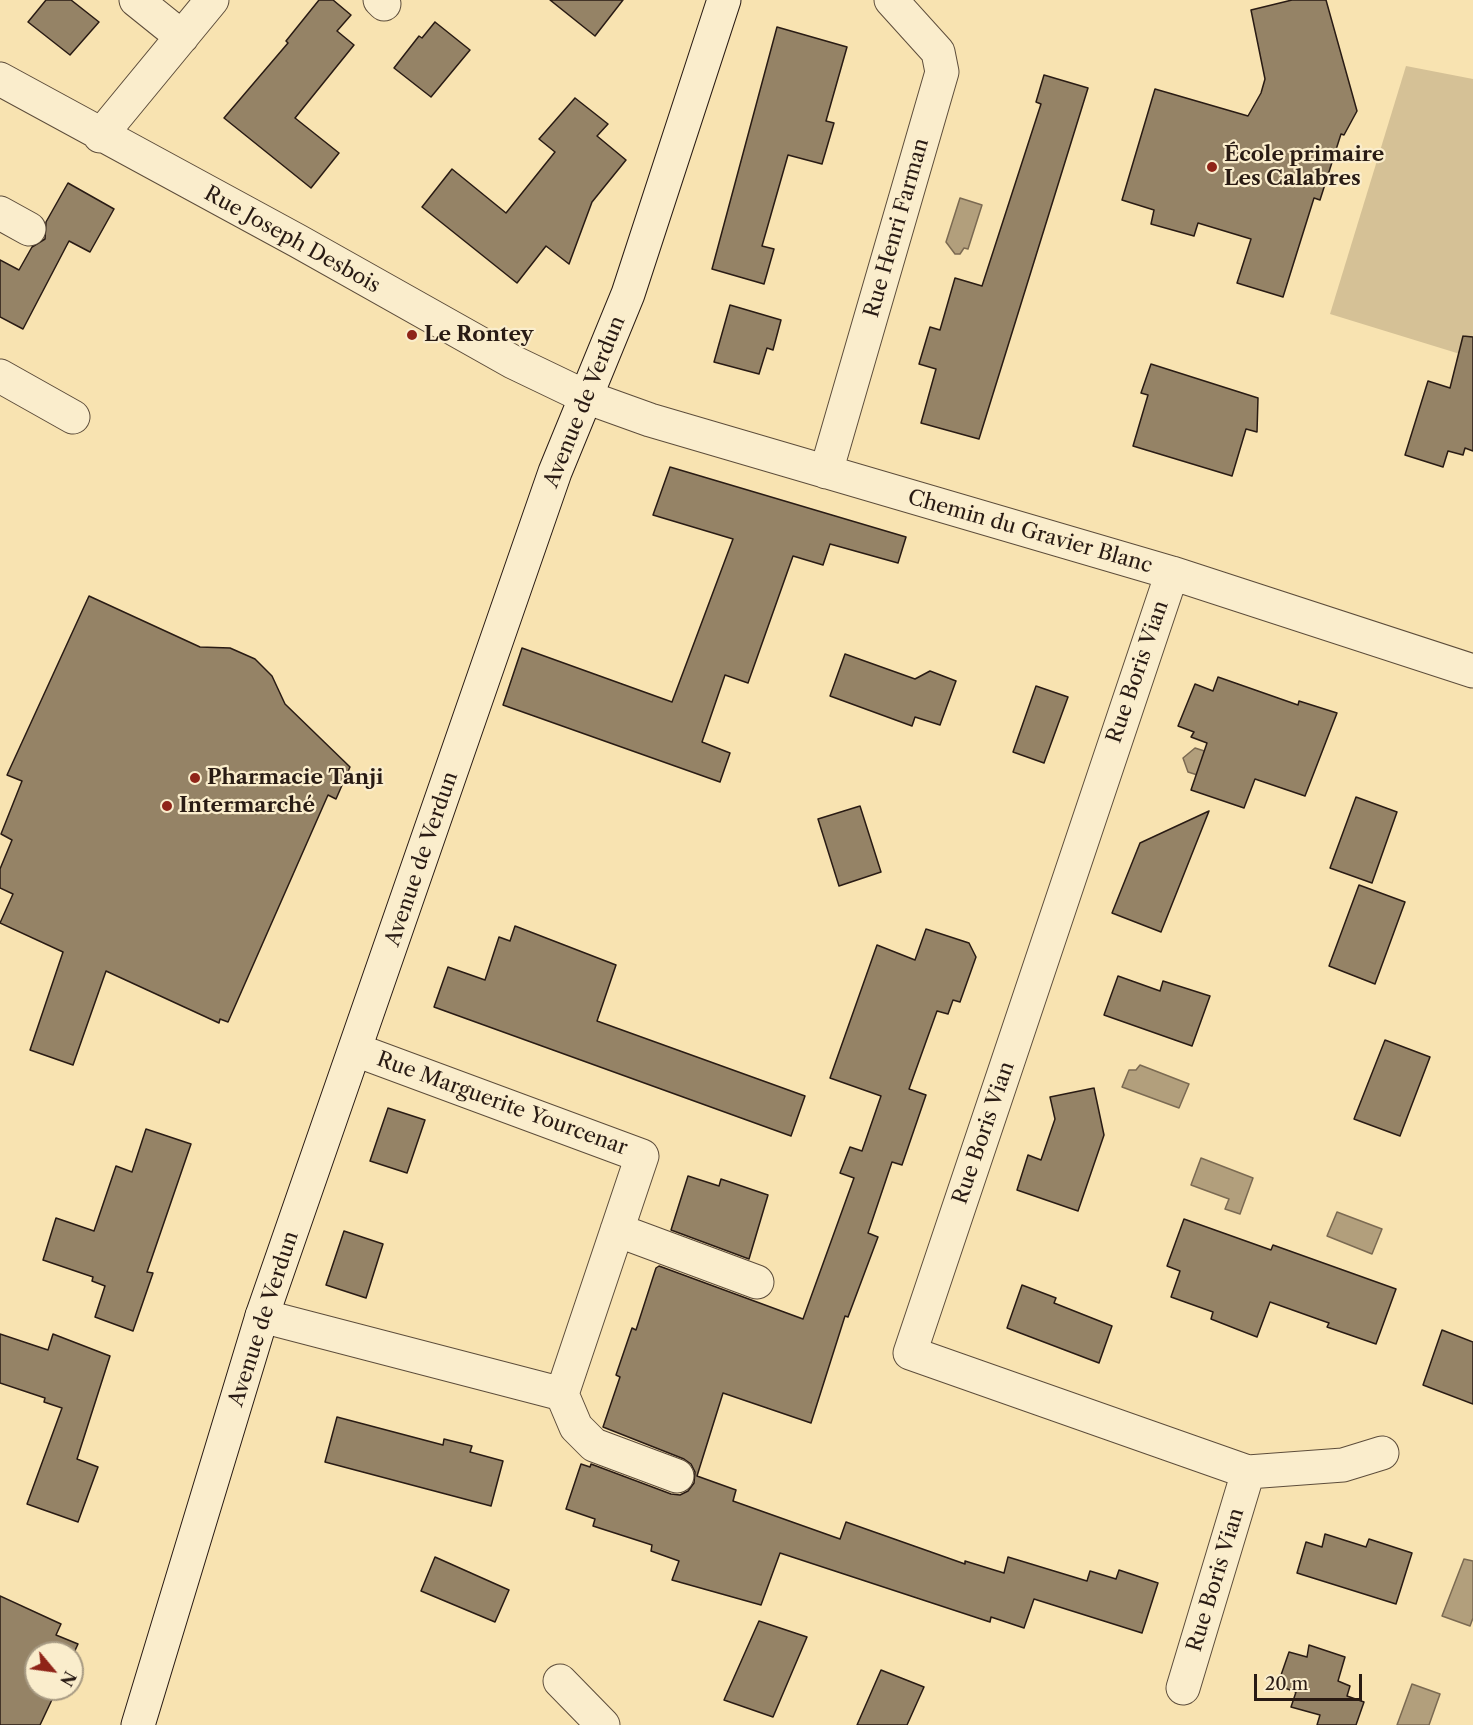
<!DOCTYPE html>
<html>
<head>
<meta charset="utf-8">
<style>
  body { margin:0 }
  #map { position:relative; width:1473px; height:1725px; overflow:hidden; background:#f8e3b1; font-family:"Libre Caslon Text",serif }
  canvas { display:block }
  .north { position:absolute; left:24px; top:1641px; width:60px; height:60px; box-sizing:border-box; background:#faedcc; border:2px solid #a69982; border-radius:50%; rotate:119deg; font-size:16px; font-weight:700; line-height:24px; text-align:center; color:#291b14 }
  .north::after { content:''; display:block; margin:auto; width:21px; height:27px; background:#8f2418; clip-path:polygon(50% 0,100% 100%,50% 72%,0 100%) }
  .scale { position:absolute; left:1254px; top:1674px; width:108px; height:27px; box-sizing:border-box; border:3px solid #291b14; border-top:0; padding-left:8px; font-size:18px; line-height:21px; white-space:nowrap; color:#291b14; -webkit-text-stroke:4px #faedcc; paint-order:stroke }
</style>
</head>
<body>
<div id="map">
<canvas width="1473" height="1725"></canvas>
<div class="north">N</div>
<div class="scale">20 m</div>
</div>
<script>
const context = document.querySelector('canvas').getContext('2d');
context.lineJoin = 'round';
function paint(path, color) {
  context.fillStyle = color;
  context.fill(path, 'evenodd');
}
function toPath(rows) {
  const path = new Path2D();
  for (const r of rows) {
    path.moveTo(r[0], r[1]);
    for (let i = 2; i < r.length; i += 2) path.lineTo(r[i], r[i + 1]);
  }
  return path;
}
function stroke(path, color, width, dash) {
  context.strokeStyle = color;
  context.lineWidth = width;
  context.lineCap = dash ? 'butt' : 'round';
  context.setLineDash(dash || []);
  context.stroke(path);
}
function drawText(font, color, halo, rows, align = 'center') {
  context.font = font + ' "Libre Caslon Text",serif';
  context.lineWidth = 4.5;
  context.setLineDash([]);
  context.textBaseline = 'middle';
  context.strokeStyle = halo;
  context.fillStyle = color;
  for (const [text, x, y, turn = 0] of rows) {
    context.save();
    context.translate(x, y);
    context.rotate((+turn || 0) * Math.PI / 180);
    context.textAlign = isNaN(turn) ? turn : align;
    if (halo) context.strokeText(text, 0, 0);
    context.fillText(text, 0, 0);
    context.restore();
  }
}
paint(toPath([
  [1406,66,1473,79,1473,358,1330,314]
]), '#d5c196');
const water = toPath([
  [960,198,982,205,968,249,964,248,960,254,955,254,946,242,960,198],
  [1195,748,1239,762,1232,786,1188,772,1183,758,1195,748],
  [1140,1065,1189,1084,1179,1108,1122,1087,1129,1070,1136,1070,1140,1065],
  [1201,1158,1253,1178,1240,1214,1225,1209,1229,1199,1191,1185,1201,1158],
  [1337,1212,1382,1229,1372,1254,1327,1236,1337,1212],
  [1464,1559,1473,1561,1473,1618,1470,1626,1442,1616,1464,1559],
  [1412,1684,1440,1694,1429,1725,1397,1725,1412,1684]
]);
paint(water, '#b29f7c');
stroke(water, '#7b6a52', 1.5);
const building = toPath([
  [46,0,71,0,99,22,70,55,28,22,46,0],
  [319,0,333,0,351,15,337,31,354,45,295,118,339,153,311,188,224,118,288,43,286,41,319,0],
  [550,0,623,0,595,36,550,0],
  [1292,0,1326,0,1357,111,1344,135,1341,134,1320,200,1314,198,1283,297,1237,283,1251,239,1198,223,1194,236,1151,224,1154,210,1122,200,1155,89,1248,116,1261,93,1265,79,1251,10,1292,0],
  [435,22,470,50,431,97,394,68,419,36,422,38,435,22],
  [777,27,847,47,826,121,834,123,822,164,788,155,762,246,774,249,764,284,712,269,777,27],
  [1044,75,1088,88,979,439,921,423,936,369,919,364,930,327,940,330,955,278,982,286,1041,104,1036,102,1044,75],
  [575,98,608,124,597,136,626,160,592,202,569,264,546,246,517,283,422,207,452,169,506,213,555,152,539,139,575,98],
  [68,183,114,209,90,252,69,241,23,329,0,317,0,260,19,270,32,247,45,239,46,222,68,183],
  [730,305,781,320,773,350,767,348,759,374,714,362,730,305],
  [1463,336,1473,337,1473,451,1465,448,1463,455,1448,451,1443,467,1405,455,1428,381,1450,388,1463,336],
  [1151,364,1258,398,1257,432,1246,429,1232,476,1133,446,1148,395,1141,393,1151,364],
  [670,467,906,537,898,563,830,544,823,565,793,556,748,683,725,675,702,742,730,753,720,782,503,705,522,648,672,702,733,539,653,515,670,467],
  [89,596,200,647,230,648,255,659,272,676,285,704,350,767,336,799,328,795,228,1022,220,1019,219,1023,106,971,73,1065,30,1050,63,952,0,923,13,894,0,888,0,869,12,840,1,834,22,781,7,775,89,596],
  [845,654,915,679,930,671,956,681,940,725,915,717,912,726,830,696,845,654],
  [1218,677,1298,705,1299,701,1337,713,1305,796,1255,779,1244,808,1191,790,1207,743,1191,737,1194,732,1178,726,1195,684,1213,691,1218,677],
  [1036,686,1068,697,1044,763,1013,752,1036,686],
  [1356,797,1397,812,1372,883,1330,868,1356,797],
  [860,806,881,872,839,886,818,819,860,806],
  [1209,811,1161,932,1112,913,1140,843,1209,811],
  [1359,885,1405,902,1375,984,1329,966,1359,885],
  [515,926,616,965,597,1021,805,1096,791,1136,434,1007,448,967,485,980,499,937,510,941,515,926],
  [926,929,969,943,976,957,960,1002,953,1000,948,1014,937,1011,909,1089,926,1095,902,1165,892,1162,868,1233,878,1237,848,1317,845,1316,811,1423,723,1393,697,1476,736,1490,733,1501,840,1539,846,1522,965,1564,965,1561,1004,1573,1008,1557,1087,1581,1090,1571,1116,1579,1119,1570,1158,1583,1142,1633,1034,1599,1024,1628,991,1617,990,1622,780,1553,761,1605,672,1580,679,1561,651,1551,652,1545,593,1526,595,1519,566,1509,581,1464,590,1467,591,1464,671,1494,680,1495,688,1491,694,1483,695,1472,691,1464,684,1459,603,1427,620,1377,616,1375,632,1328,636,1330,656,1268,659,1266,803,1319,854,1178,840,1173,850,1147,862,1151,881,1096,830,1078,877,945,915,960,926,929],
  [1118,976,1160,991,1163,981,1210,996,1192,1046,1104,1015,1118,976],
  [1385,1040,1430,1057,1400,1136,1354,1119,1385,1040],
  [1094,1088,1104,1135,1078,1211,1017,1190,1028,1155,1041,1160,1055,1119,1050,1097,1094,1088],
  [388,1108,425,1120,407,1173,370,1161,388,1108],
  [146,1129,191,1144,147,1272,153,1273,133,1331,95,1317,105,1286,92,1281,93,1277,43,1260,56,1218,94,1231,116,1166,132,1172,146,1129],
  [688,1176,719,1186,721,1179,768,1195,749,1259,671,1230,688,1176],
  [1184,1219,1271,1250,1273,1245,1396,1289,1376,1344,1327,1327,1329,1323,1270,1302,1257,1337,1211,1319,1213,1312,1171,1297,1180,1271,1167,1266,1184,1219],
  [344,1231,383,1244,366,1298,326,1285,344,1231],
  [1022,1285,1056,1298,1054,1303,1112,1326,1099,1363,1007,1328,1022,1285],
  [1442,1330,1473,1342,1473,1404,1423,1385,1442,1330],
  [0,1334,48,1350,53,1334,110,1356,77,1459,98,1467,78,1522,27,1504,62,1408,44,1402,45,1398,0,1383,0,1334],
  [337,1417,443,1445,444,1439,472,1446,470,1452,503,1461,491,1506,325,1462,337,1417],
  [1325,1534,1366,1547,1369,1539,1412,1553,1396,1604,1297,1573,1306,1542,1322,1547,1325,1534],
  [435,1557,509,1590,495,1622,421,1591,435,1557],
  [0,1596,61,1624,56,1635,78,1644,72,1657,72,1653,36,1653,36,1689,57,1689,40,1725,0,1725,0,1596],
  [759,1621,807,1637,773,1717,724,1700,759,1621],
  [1309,1645,1345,1657,1338,1681,1350,1686,1347,1696,1364,1702,1356,1725,1317,1725,1320,1715,1291,1707,1296,1692,1282,1687,1284,1679,1280,1678,1289,1652,1307,1657,1309,1645],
  [881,1670,924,1687,907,1725,857,1725,881,1670]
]);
paint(building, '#958366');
stroke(building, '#291b14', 1.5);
const street = toPath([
  [136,0,182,37],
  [380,0,384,4],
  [0,79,298,241,513,362,586,397,650,420,1172,573,1473,671],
  [100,136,212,0],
  [0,213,29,229],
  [0,376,73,417],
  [826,472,942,72,938,52,891,0],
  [1172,573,910,1353,1248,1472,1183,1688],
  [617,1230,757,1282],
  [262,1316,562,1394,642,1156,356,1050],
  [562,1394,576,1427,594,1445,677,1476],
  [1248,1472,1343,1465,1382,1453],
  [560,1681,603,1725]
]);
const secondary = toPath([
  [138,1725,262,1316,555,472,628,294,724,0]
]);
stroke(street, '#5d4d3b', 35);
stroke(secondary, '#291b14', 35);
stroke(street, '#faedcc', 33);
stroke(secondary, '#faedcc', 33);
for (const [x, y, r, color] of [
  [1212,167,6,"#8f2418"],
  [412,335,6,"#8f2418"],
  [195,778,6,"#8f2418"],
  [167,806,6,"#8f2418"]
]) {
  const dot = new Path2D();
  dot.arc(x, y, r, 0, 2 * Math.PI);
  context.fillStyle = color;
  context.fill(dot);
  stroke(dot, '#faedcc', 2);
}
drawText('bold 21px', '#291b14', '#faedcc', [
  ["École primaire",1224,155],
  ["Les Calabres",1224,179],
  ["Le Rontey",424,335],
  ["Pharmacie Tanji",207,778],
  ["Intermarché",179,806]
], 'left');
drawText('21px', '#291b14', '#faedcc', [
  ["Rue Henri Farman",897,228,-74],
  ["Rue Joseph Desbois",292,240,29],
  ["Avenue de Verdun",585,402,-68],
  ["Chemin du Gravier Blanc",1030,532,16],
  ["Rue Boris Vian",1138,672,-71],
  ["Avenue de Verdun",422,859,-71],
  ["Rue Marguerite Yourcenar",502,1104,20],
  ["Rue Boris Vian",984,1133,-71],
  ["Avenue de Verdun",264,1319,-72],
  ["Rue Boris Vian",1216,1580,-73]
]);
</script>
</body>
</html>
